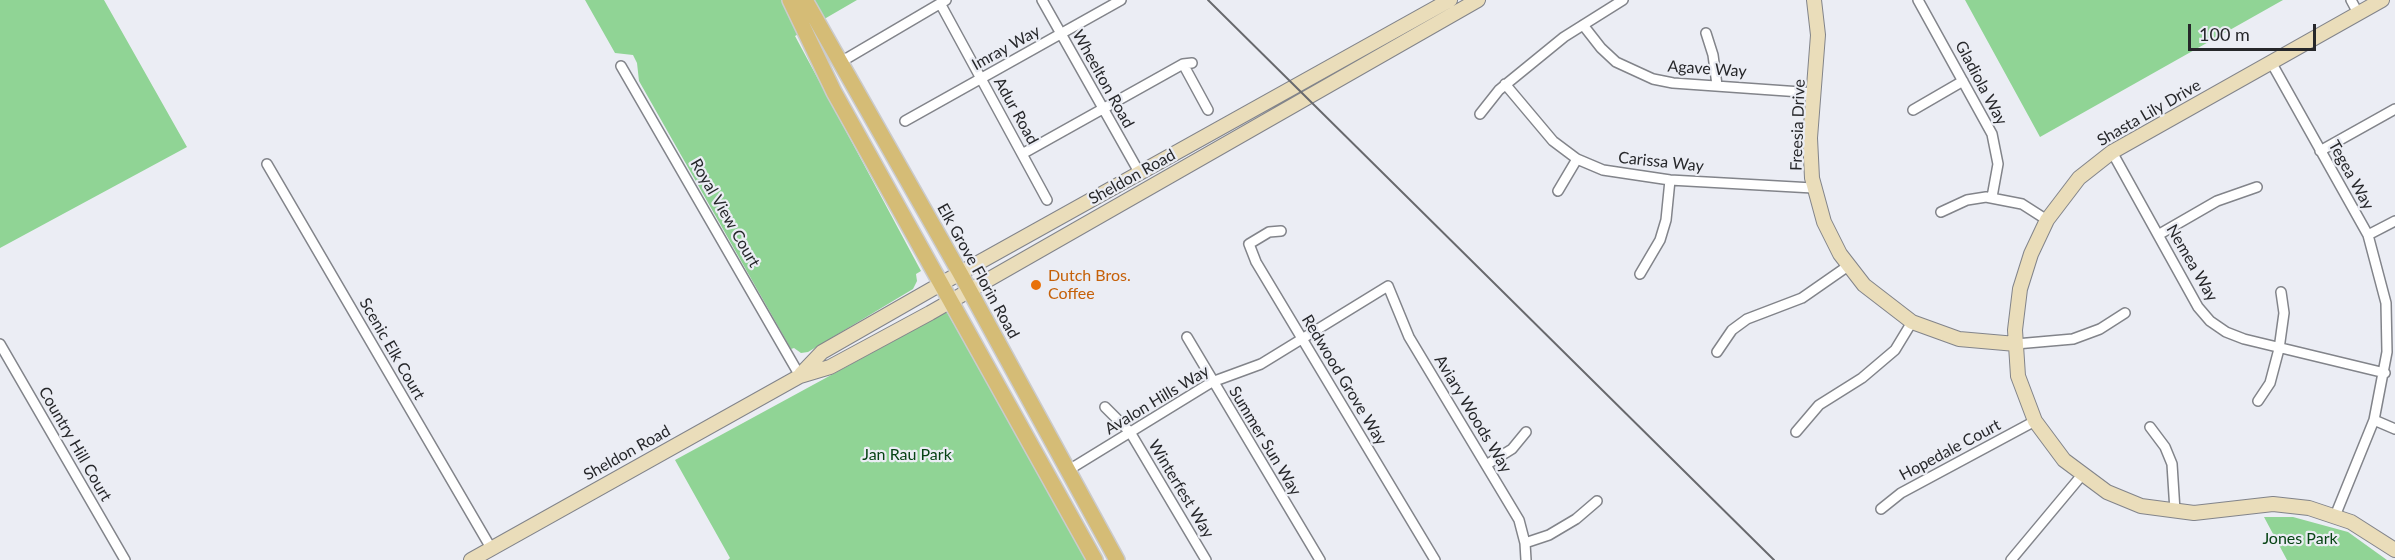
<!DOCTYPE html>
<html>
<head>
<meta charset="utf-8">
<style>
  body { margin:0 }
  #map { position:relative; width:2395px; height:560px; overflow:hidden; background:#ebedf4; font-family:Lato,sans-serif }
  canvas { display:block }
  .scale { position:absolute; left:2188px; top:24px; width:128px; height:27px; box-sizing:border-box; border:3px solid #26272a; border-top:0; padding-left:8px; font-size:18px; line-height:21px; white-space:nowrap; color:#26272a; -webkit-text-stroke:4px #ebedf4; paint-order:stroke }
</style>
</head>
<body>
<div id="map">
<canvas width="2395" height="560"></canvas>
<div class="scale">100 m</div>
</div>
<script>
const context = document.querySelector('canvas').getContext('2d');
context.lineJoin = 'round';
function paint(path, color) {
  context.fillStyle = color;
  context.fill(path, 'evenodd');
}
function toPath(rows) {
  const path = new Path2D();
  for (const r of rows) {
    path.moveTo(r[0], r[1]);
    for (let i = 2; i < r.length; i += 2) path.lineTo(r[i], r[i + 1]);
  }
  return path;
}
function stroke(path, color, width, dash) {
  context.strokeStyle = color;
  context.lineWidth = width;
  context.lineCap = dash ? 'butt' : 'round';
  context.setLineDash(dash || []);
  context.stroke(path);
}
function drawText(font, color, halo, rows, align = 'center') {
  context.font = font + ' Lato,sans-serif';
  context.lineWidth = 4.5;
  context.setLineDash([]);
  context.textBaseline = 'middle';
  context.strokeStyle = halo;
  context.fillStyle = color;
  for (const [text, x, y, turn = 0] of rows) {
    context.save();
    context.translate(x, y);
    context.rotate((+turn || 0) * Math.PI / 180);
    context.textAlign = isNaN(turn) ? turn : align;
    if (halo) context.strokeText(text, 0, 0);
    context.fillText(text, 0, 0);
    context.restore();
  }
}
paint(toPath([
  [0,0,104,0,187,147,0,248],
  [585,0,857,0,795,36,921,271,916,274,917,281,913,289,808,352,801,353,794,348,791,349,639,81,637,63,633,55,615,53],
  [1965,0,2283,0,2040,137],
  [947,312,1088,560,728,560,730,558,675,460],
  [2264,517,2293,517,2348,532,2387,560,2287,560]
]), '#90d495');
const street = toPath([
  [1042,0,1139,172],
  [1918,0,1992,134,1998,164,1992,197],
  [2351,0,2358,13],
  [941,5,1047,200],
  [1583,25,1601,48,1616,62,1653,79,1673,83,1815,93],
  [1706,33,1713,55,1717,85],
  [2271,62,2368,235,2386,303,2387,352,2374,420,2335,516],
  [839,63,946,0],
  [1183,64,1208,110],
  [621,66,800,376],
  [1505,84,1553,141,1577,159,1603,170,1670,180,1813,188],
  [1913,110,1963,81],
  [1480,114,1499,90,1564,37,1623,0],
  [905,121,1121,0],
  [2320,151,2395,109],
  [2112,152,2198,307,2210,321,2226,332,2244,339,2385,373],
  [1022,154,1183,64,1192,63],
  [267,164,491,548],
  [1558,191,1577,159],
  [1941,212,1967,200,1986,197,2022,204,2047,220],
  [1281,231,1269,232,1249,244,1256,262,1435,560],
  [2158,235,2217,201,2257,187],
  [2368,235,2395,221],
  [1640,274,1660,240,1666,220,1670,180],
  [1187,337,1320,560],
  [0,344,125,560],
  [2016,344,2073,339,2100,329,2125,313],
  [1717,352,1732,330,1747,319,1802,298,1848,266],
  [2258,401,2270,383,2279,349,2284,313,2281,292],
  [1105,407,1130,432,1206,560],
  [2374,420,2395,429],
  [2150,427,2165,447,2172,464,2175,511],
  [1796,432,1819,405,1862,378,1895,350,1912,322],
  [1486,465,1512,449,1526,432],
  [1067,471,1212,382,1261,364,1388,286,1409,337,1519,520,1525,543,1526,560],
  [1881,509,1901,493,2035,421],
  [1525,543,1549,535,1576,519,1597,501],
  [2011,560,2082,475]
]);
const secondary = toPath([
  [1814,0,1818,35,1810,138,1812,178,1824,222,1840,254,1864,285,1912,322,1959,339,2016,344],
  [2382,0,2112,152,2079,178,2047,220,2031,254,2020,289,2015,330,2018,376,2035,421,2064,460,2107,492,2141,506,2194,513,2273,504,2309,508,2351,522,2395,550],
  [801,374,822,352,960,273,1450,0],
  [471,560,800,376,830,367,930,313,1478,0]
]);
const primary = toPath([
  [790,0,834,92,1095,560],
  [805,0,960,273,1117,560]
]);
stroke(street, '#82848a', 12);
stroke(secondary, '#82848a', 16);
stroke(primary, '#cbcbcc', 18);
stroke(street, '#fff', 9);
stroke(secondary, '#eaddba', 14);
stroke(primary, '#d5bc76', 15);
stroke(toPath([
  [1208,0,1774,560]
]), '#68696d', 2);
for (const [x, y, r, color] of [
  [1036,285,6,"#e8710a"]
]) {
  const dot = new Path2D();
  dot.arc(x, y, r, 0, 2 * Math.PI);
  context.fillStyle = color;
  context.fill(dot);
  stroke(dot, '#ebedf4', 2);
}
drawText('16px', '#26272a', '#ebedf4', [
  ["Imray Way",1006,48,-29],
  ["Agave Way",1707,69,4],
  ["Wheelton Road",1103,79,61],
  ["Gladiola Way",1981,83,62],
  ["Adur Road",1016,111,61],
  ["Shasta Lily Drive",2149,113,-30],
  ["Freesia Drive",1798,125,-88],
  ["Carissa Way",1661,162,6],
  ["Tegea Way",2351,175,61],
  ["Sheldon Road",1132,177,-29],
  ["Royal View Court",725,213,60],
  ["Nemea Way",2192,263,60],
  ["Elk Grove Florin Road",978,271,61],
  ["Scenic Elk Court",392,349,60],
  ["Redwood Grove Way",1344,380,59],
  ["Avalon Hills Way",1157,400,-31],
  ["Aviary Woods Way",1473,414,59],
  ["Summer Sun Way",1265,441,59],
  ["Country Hill Court",75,444,60],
  ["Hopedale Court",1950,450,-28],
  ["Sheldon Road",627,453,-29],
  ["Winterfest Way",1181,489,59]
]);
drawText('16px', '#c56008', '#ebedf4', [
  ["Dutch Bros.",1048,276],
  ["Coffee",1048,294]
], 'left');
drawText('16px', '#074314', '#ebedf4', [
  ["Jan Rau Park",907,455],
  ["Jones Park",2300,539]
]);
</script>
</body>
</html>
